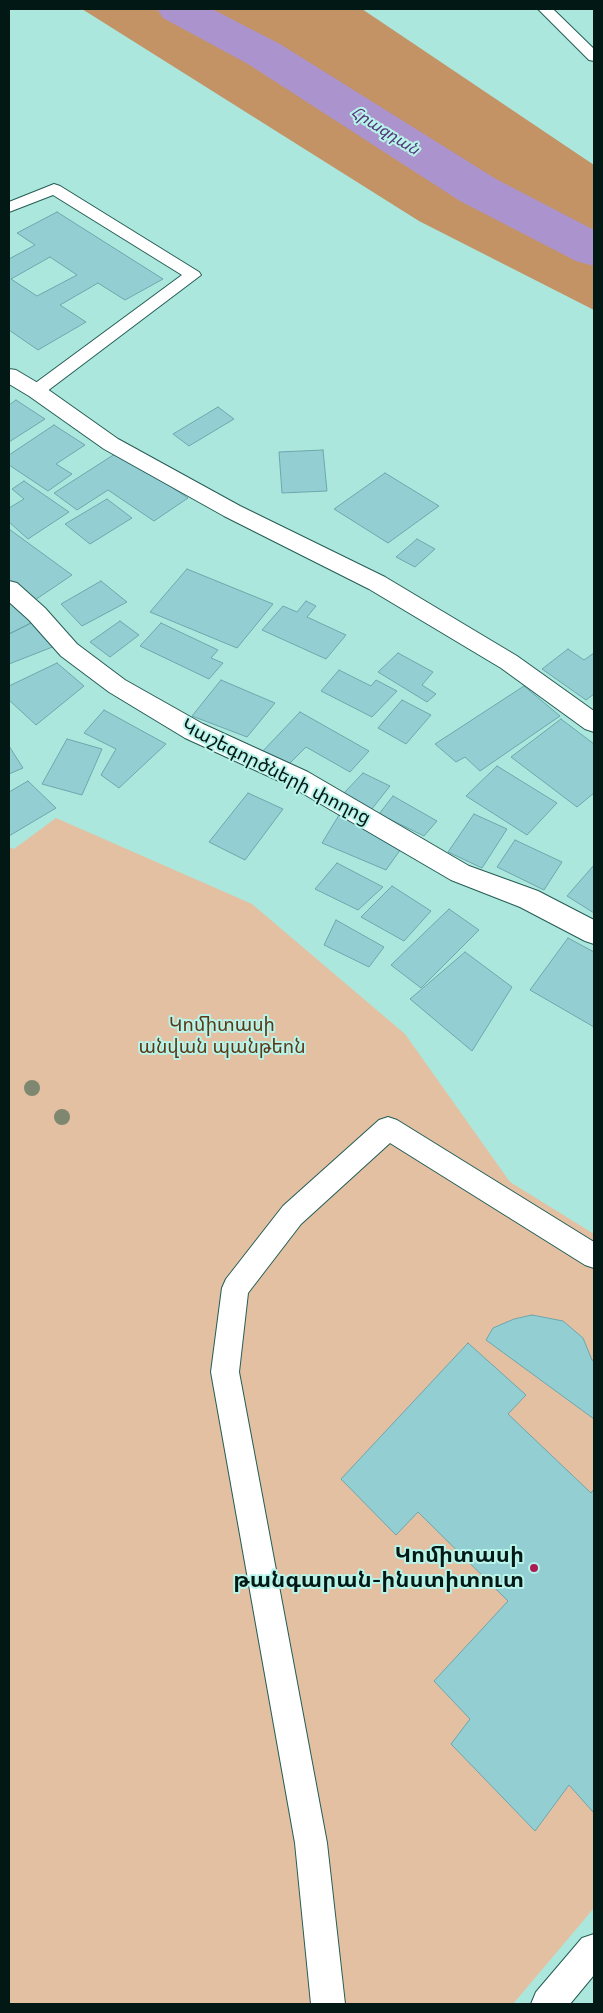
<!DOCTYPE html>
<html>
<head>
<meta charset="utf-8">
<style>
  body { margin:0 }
  #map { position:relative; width:603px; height:2013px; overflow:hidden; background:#ace7dd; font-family:Mulish,sans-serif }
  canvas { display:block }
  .frame { position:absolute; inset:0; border:10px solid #021815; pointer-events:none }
</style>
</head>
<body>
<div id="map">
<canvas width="603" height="2013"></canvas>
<div class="frame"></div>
</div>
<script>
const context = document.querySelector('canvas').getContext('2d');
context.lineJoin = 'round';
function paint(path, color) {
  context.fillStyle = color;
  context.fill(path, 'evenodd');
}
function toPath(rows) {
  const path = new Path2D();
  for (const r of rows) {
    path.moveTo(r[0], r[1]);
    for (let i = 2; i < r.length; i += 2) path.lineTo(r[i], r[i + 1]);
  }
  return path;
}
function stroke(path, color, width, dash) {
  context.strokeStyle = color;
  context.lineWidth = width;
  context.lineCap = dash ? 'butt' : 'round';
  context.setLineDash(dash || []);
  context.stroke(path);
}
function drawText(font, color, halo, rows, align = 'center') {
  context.font = font + ' Mulish,"Noto Sans Armenian",sans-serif';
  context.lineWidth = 4;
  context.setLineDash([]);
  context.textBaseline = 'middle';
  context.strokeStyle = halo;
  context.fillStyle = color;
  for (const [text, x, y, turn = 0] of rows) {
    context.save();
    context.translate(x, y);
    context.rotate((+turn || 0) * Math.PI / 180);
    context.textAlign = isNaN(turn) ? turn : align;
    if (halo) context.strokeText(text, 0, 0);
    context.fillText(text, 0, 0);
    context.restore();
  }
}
paint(toPath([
  [56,818,252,904,405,1034,510,1182,594,1234,594,1908,513,2004,9,2004,9,847,14,849]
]), '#e2c0a1');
paint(toPath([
  [82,9,362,9,594,165,594,310,419,221]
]), '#c39265');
paint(toPath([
  [157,9,212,9,280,44,496,179,594,230,594,266,576,261,460,201,248,64,163,18,157,9]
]), '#ab94cd');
const building = toPath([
  [57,212,163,279,125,300,98,283,60,305,86,322,38,350,9,330,9,259,35,245,17,233,57,212],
  [50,257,77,275,37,296,11,279,50,257],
  [16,400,45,419,9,442,9,405,16,400],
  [218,407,234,419,189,446,173,434,218,407],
  [54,425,85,445,56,464,72,474,48,491,9,465,9,455,54,425],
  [323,450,327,491,282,493,279,452,323,450],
  [118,452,188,498,154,521,108,490,77,510,54,493,118,452],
  [385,473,439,506,388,543,334,509,385,473],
  [24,481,69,512,28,539,9,522,9,508,24,499,12,489,24,481],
  [107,499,132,518,90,544,65,524,107,499],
  [9,529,72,575,35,600,9,581,9,529],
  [417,539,435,549,415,567,396,557,417,539],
  [187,569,273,604,237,648,150,612,187,569],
  [101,581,127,602,82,626,61,604,101,581],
  [9,599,33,622,9,634,9,599],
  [306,601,316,606,307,617,346,635,326,659,262,630,283,606,297,612,306,601],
  [120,621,139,635,110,657,90,642,120,621],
  [33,622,55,646,9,664,9,634,33,622],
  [161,623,218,650,211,658,223,663,209,679,140,646,161,623],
  [568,649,584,660,594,653,594,694,586,700,542,669,568,649],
  [398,653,433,672,422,685,436,694,427,702,378,672,398,653],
  [57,663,84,686,36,725,9,700,9,686,57,663],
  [339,670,371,686,376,680,397,691,372,717,321,691,339,670],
  [221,680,275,703,247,737,192,716,221,680],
  [524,686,560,716,480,771,465,757,456,762,435,744,524,686],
  [402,700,431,715,406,744,378,728,402,700],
  [104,710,166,744,119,788,101,775,116,749,84,733,104,710],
  [300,712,369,751,350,772,306,747,286,767,261,753,300,712],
  [561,719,594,744,594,793,577,807,511,757,561,719],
  [67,739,102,749,82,795,42,784,67,739],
  [9,746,23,768,9,774,9,746],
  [497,766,557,803,527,835,466,796,497,766],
  [363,773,390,786,371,810,344,793,363,773],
  [28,781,56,808,9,836,9,792,28,781],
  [248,793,283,809,245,860,209,842,248,793],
  [393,796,437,821,424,836,379,814,393,796],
  [474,814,507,829,482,868,448,852,474,814],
  [339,815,403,846,386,870,322,843,339,815],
  [515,840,562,862,544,890,497,867,515,840],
  [337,863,383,887,358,910,315,889,337,863],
  [594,865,594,913,567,896,594,865],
  [392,886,431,911,404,941,361,917,392,886],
  [449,909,479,930,421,988,391,965,449,909],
  [336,920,384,947,369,967,324,945,336,920],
  [568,938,594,952,594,1027,530,990,568,938],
  [465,952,512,987,472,1051,410,999,465,952],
  [532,1315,563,1321,583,1338,592,1360,594,1361,594,1419,486,1340,493,1328,514,1319,532,1315],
  [468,1343,526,1395,508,1414,591,1493,594,1489,594,1813,569,1785,535,1831,451,1744,470,1719,434,1681,508,1601,418,1512,396,1535,341,1479,468,1343]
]);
paint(building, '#93ced3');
stroke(building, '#6da7ad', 1);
const service = toPath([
  [538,9,553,9,594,49,594,61,589,60,538,9],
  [54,184,60,186,199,272,201,275,42,395,36,397,30,395,27,391,30,387,182,275,53,195,9,212,9,202,54,184],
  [388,1117,397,1120,594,1242,594,1268,585,1265,390,1143,301,1224,248,1293,239,1372,327,1843,345,2004,311,2004,295,1843,211,1372,222,1288,226,1279,283,1206,379,1120,388,1117],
  [594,1934,594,1975,570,2004,531,2004,536,1992,582,1938,594,1934]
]);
const minor = toPath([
  [9,369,16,370,43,386,118,439,240,506,385,577,517,656,594,711,594,732,585,729,501,668,369,589,224,516,104,449,29,396,9,384,9,369],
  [9,581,17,583,45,608,77,644,125,680,203,724,308,772,469,866,538,891,594,920,594,944,585,941,520,907,451,880,290,786,185,738,109,692,61,656,29,620,9,602,9,581]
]);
stroke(service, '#245d55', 2);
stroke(minor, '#245d55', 2);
paint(service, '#fff');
paint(minor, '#fff');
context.fillStyle = '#7f8770';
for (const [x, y] of [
  [32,1088],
  [62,1117]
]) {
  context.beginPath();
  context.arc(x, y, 8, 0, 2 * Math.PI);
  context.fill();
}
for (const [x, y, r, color] of [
  [534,1568,5,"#ab1b56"]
]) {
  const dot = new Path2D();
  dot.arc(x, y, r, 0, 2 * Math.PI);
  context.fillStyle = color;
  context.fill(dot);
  stroke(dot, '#b9f4ea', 2);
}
drawText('italic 16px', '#55357a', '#b9f4ea', [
  ["Հրազդան",385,131,32]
]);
drawText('19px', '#021815', '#b9f4ea', [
  ["Կաշեգործների փողոց",276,772,27]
]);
drawText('19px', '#5b3916', '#b9f4ea', [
  ["Կոմիտասի",222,1025],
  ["անվան պանթեոն",222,1047]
]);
drawText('bold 22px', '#021815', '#b9f4ea', [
  ["Կոմիտասի",524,1555],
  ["թանգարան-ինստիտուտ",524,1580]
], 'right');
</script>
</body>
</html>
